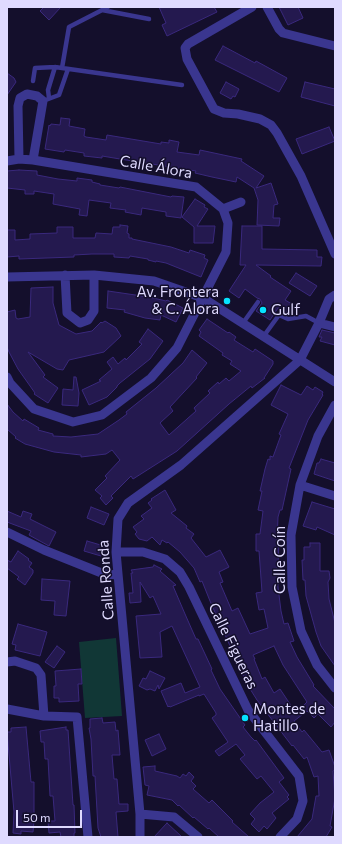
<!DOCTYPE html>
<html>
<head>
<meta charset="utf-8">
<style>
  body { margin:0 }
  #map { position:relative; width:342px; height:844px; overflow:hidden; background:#140f2c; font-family:Commissioner,sans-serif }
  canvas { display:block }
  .frame { position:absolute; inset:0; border:8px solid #dfdaff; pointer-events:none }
  .scale { position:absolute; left:16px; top:810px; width:66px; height:18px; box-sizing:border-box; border:2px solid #dfdaff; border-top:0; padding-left:5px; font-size:12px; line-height:14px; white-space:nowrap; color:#dfdaff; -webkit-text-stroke:3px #140f2c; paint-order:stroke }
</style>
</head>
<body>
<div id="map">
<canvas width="342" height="844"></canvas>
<div class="frame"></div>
<div class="scale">50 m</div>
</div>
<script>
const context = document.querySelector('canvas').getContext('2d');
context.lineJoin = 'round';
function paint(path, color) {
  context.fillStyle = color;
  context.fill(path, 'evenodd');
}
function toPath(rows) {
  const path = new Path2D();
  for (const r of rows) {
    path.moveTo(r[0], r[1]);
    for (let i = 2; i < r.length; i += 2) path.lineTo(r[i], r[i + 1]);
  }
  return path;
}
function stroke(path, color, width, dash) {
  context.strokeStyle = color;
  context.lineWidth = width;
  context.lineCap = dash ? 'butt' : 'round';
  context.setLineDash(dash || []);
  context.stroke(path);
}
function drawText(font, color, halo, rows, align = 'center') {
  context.font = font + ' Commissioner,sans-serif';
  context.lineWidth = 3;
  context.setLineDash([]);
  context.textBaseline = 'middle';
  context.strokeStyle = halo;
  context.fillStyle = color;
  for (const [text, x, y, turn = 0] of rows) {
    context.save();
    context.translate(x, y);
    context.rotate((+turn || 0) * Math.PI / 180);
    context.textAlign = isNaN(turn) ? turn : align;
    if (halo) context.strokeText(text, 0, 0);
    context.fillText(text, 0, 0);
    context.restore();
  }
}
paint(toPath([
  [116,638,122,716,85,718,79,642]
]), '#113736');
const building = toPath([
  [44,7,61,7,49,20,40,11,44,7],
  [159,7,214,7,217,12,167,36,162,25,166,23,159,7],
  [279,7,298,7,303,18,288,25,279,7],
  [223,46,255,63,256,61,287,78,279,92,215,60,223,46],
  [7,73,14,78,16,82,7,95,7,73],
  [226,82,239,89,235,97,233,96,231,99,220,93,226,82],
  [305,82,335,89,335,106,301,97,305,82],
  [61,118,70,119,69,126,85,129,84,136,86,137,106,140,107,135,161,144,161,142,169,143,169,140,179,142,177,152,199,155,200,150,242,159,241,161,264,176,256,188,271,183,278,204,274,205,273,218,280,218,279,226,257,225,258,200,254,188,237,177,236,182,212,177,195,173,196,171,120,159,102,156,102,158,84,156,84,153,65,150,64,152,45,149,49,125,50,126,51,124,60,125,61,118],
  [329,127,335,141,302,154,296,139,329,127],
  [19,170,37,171,37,175,58,179,77,181,77,178,92,180,92,182,100,184,100,185,119,188,120,187,171,197,172,196,184,197,181,218,166,216,166,212,142,208,141,215,125,212,126,210,110,208,111,203,89,200,87,216,79,215,80,209,53,204,54,194,34,191,34,194,25,194,25,190,7,188,7,171,19,170],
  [195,199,205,205,204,207,208,209,197,226,215,226,213,243,194,243,194,227,182,217,195,199],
  [120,225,128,226,127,233,129,234,129,238,132,238,132,239,171,247,189,253,190,250,205,255,204,258,208,260,201,277,166,263,156,261,156,262,148,260,148,259,130,256,129,258,114,257,114,254,92,254,74,255,74,257,19,259,19,256,7,257,7,230,15,230,15,240,30,239,30,234,57,233,57,227,73,227,73,238,95,238,96,233,112,234,113,227,120,227,120,225],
  [242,226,262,226,262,249,317,250,317,257,322,257,321,266,256,265,271,276,270,277,291,291,285,300,292,304,286,313,278,308,270,320,256,311,262,303,260,299,257,298,245,289,239,298,229,291,246,265,240,265,242,226],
  [296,273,317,286,310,296,289,283,296,273],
  [53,287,53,303,59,325,76,334,92,331,101,322,102,323,105,321,116,328,121,336,104,352,69,360,63,370,57,369,28,352,45,375,43,377,58,388,48,403,34,394,35,393,18,369,9,352,7,347,7,312,15,310,16,318,18,319,30,317,31,288,53,287],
  [108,291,149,297,166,301,167,300,183,308,176,322,161,315,160,320,145,318,124,312,125,310,107,308,108,291],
  [207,319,228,333,229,332,236,337,234,340,237,342,253,352,255,349,273,361,273,364,264,378,265,378,252,388,251,386,229,404,177,451,133,479,131,476,111,496,113,498,106,505,100,498,102,496,95,490,107,478,105,476,120,460,112,450,106,454,81,457,81,455,54,452,25,444,15,438,16,437,7,429,7,404,13,412,23,421,24,419,39,428,38,430,53,434,53,436,71,437,98,434,119,420,127,414,126,412,156,388,183,363,192,350,207,363,196,377,197,378,170,407,173,411,160,423,169,435,196,411,194,408,210,393,208,391,218,382,219,384,226,378,229,381,241,371,230,364,232,361,222,355,223,353,199,336,201,332,199,330,207,319],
  [148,329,163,341,150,359,120,383,117,386,117,387,107,397,89,405,82,390,101,381,99,380,112,369,107,362,113,357,118,364,125,358,126,360,142,344,139,342,148,329],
  [322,330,335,333,335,345,320,341,322,337,319,337,322,330],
  [74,377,76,377,79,393,78,406,62,405,63,389,73,390,74,377],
  [281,385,301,395,307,386,313,390,315,387,323,392,322,394,323,395,308,420,289,468,291,469,282,510,280,510,278,517,277,541,279,541,278,566,277,566,278,587,281,611,284,624,288,623,294,641,290,642,297,657,314,685,313,686,335,709,335,722,331,727,318,714,314,718,307,711,294,721,302,732,304,730,322,752,329,750,335,767,335,770,333,771,335,798,330,826,332,827,326,837,297,837,312,819,316,796,319,796,318,776,314,777,307,757,304,759,293,745,292,746,257,700,247,684,210,601,202,581,200,582,194,568,180,552,168,542,167,543,162,540,160,545,152,537,147,541,139,539,135,534,137,532,133,527,144,519,141,516,152,508,148,503,152,500,151,499,165,490,176,510,171,513,187,526,186,528,194,534,191,538,206,557,220,550,229,567,219,572,223,582,220,583,232,611,238,608,250,634,268,628,264,609,259,610,256,593,262,592,259,551,256,551,256,534,260,534,263,511,258,510,262,491,260,491,265,469,268,459,270,460,270,456,273,457,281,435,279,434,288,414,271,405,281,385],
  [274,646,283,665,307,702,296,713,280,689,274,693,265,677,262,679,254,659,255,659,253,655,274,646],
  [321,459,335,463,335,481,314,474,317,463,319,463,321,459],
  [312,502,335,509,335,535,317,527,316,530,303,526,312,502],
  [91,507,109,514,104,525,87,518,91,507],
  [7,511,21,517,23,511,32,514,30,519,56,532,49,546,29,535,31,531,7,522,7,511],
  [87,541,104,546,101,556,84,551,87,541],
  [310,543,320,543,320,571,329,571,330,578,328,582,329,599,335,623,335,666,321,646,316,632,306,596,305,580,303,580,302,560,304,560,304,547,310,547,310,543],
  [18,551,29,559,28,560,32,563,29,567,33,570,33,573,25,585,17,579,19,577,7,568,7,560,11,562,18,551],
  [154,565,162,569,160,571,176,585,173,586,185,614,196,639,198,639,212,669,211,670,220,689,245,725,243,727,251,737,255,741,256,740,284,778,279,782,289,795,287,797,289,799,272,813,276,818,267,829,264,826,259,832,251,824,255,819,250,814,260,803,274,792,261,776,257,779,240,759,245,755,236,744,219,756,215,751,228,742,212,718,216,715,216,713,204,694,199,696,199,695,170,707,169,706,168,707,161,691,181,683,185,693,200,687,172,626,160,632,162,657,140,658,136,616,161,614,153,596,150,598,140,582,141,602,130,603,129,593,133,593,131,573,133,573,131,570,153,567,154,565],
  [42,579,70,581,66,616,54,615,55,601,41,600,42,579],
  [18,624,47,632,40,656,15,650,16,645,12,644,18,624],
  [57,646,65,652,54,668,45,662,57,646],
  [81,669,82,684,78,684,79,701,59,702,59,698,54,698,54,686,56,686,55,671,81,669],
  [150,671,165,678,159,689,158,685,155,691,150,689,147,690,139,686,143,678,146,679,150,671],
  [102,718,103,723,115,722,116,731,118,730,120,755,112,755,114,779,117,779,119,804,128,804,128,811,116,812,118,837,101,837,98,828,95,776,93,776,91,739,89,728,90,728,90,719,102,718],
  [26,727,31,782,34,782,34,821,33,832,21,831,21,834,13,833,14,812,7,732,11,732,11,728,26,727],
  [66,727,66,730,68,730,73,805,74,805,75,833,74,833,74,837,61,837,60,832,49,833,48,821,55,821,53,796,50,796,48,759,45,759,44,742,41,742,40,731,66,727],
  [159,734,166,749,152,756,145,740,159,734],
  [155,766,155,771,177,776,180,778,183,774,186,776,189,772,194,777,191,781,196,786,193,789,209,803,212,800,233,821,232,822,249,837,219,837,209,828,208,829,194,817,193,818,179,805,178,806,172,800,147,795,149,786,145,785,143,767,155,766],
  [167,823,182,837,154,837,167,823]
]);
paint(building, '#24194f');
stroke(building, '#3a297d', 1);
stroke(toPath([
  [102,10,149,19],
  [62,68,69,27,108,7],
  [33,81,35,68,55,67,182,85],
  [49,98,48,90,55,67],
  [43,101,59,95,68,69],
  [243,323,258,302],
  [263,337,279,315,288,319,306,316,319,323]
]), '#3a368f', 4.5);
stroke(toPath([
  [252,7,188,44,185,48,187,59,214,109,224,113,238,114,260,119,271,125,277,133,301,176,335,254],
  [267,7,279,29,283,33,335,46],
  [19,159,18,106,20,98,27,94,37,96,43,101,33,160],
  [7,161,19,159,33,160,196,187,223,209,228,223,226,252,177,348,151,378,102,415,73,422,34,409,10,383,7,377],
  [223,209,241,202],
  [65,275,67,313,80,323,88,320,94,311,94,275],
  [7,277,94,275,154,281,203,298,335,382],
  [319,323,335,327],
  [335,405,318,436,300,485,291,535,292,587,301,631,317,665,335,688],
  [300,485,335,496],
  [7,532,44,550,104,574,118,575],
  [116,552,143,552,165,559,180,572,189,587,248,710,299,776,303,801,297,819,280,837],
  [7,662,15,661,36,668,41,675,44,716],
  [7,709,44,716,77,717,88,837],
  [140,814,174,817,198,837],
  [140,837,140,814,116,552,118,519,128,503,181,465,300,360,319,323,329,299,335,295]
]), '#3a368f', 9);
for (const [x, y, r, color] of [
  [227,301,4,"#06e3ff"],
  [263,310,4,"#06e3ff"],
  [245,718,4,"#06e3ff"]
]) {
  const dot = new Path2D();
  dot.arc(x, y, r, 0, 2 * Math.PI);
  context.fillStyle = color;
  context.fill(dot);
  stroke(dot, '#140f2c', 1.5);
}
drawText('15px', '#dfdaff', '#140f2c', [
  ["Calle Álora",156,167,10],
  ["Calle Coín",280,560,-90],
  ["Calle Ronda",106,580,-94],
  ["Calle Figueras",233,646,64]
]);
drawText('15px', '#dfdaff', '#140f2c', [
  ["Av. Frontera",219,292,"right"],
  ["& C. Álora",219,309,"right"],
  ["Gulf",271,310],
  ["Montes de",253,709],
  ["Hatillo",253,726]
], 'left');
</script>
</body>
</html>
